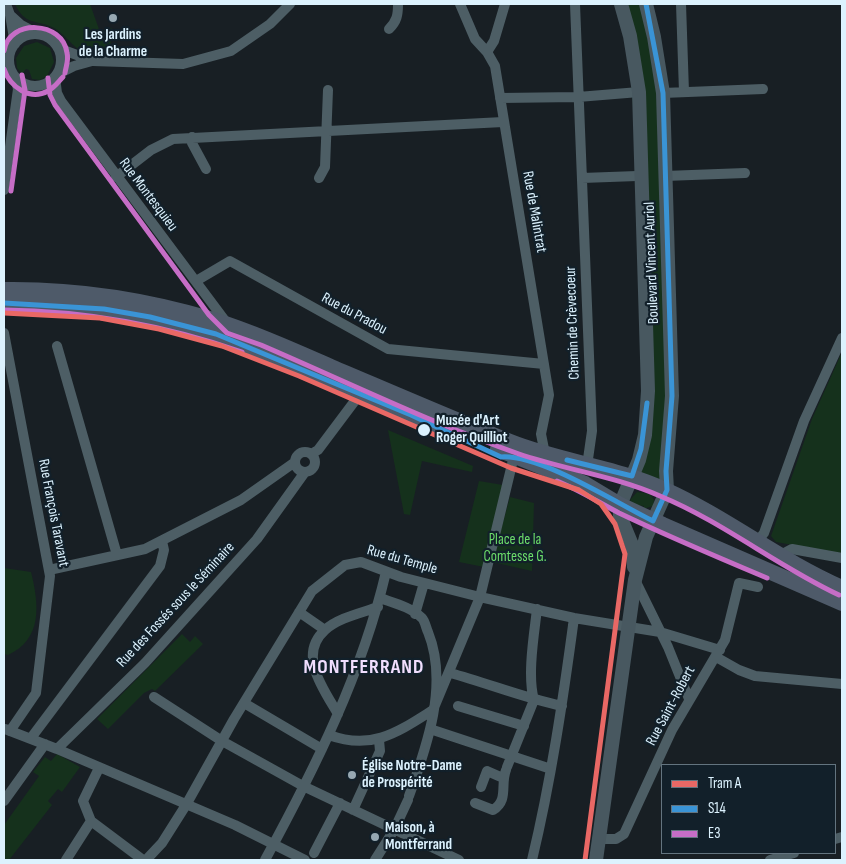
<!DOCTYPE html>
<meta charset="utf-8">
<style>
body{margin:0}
#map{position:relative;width:846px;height:864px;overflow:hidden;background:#181f24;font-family:"Sofia Sans Condensed",sans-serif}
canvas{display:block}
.frame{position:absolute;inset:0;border:5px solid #dcf2fe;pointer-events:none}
.legend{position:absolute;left:661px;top:764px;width:175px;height:90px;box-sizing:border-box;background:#12202a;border:1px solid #63747f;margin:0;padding:6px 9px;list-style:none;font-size:15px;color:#dcf2fe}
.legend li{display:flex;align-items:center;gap:10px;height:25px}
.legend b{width:25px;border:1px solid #63747f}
</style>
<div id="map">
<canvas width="846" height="864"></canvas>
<div class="frame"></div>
<ul class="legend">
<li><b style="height:6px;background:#e96865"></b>Tram A</li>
<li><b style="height:6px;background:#3a94d6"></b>S14</li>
<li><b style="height:6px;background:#c66dc6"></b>E3</li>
</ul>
</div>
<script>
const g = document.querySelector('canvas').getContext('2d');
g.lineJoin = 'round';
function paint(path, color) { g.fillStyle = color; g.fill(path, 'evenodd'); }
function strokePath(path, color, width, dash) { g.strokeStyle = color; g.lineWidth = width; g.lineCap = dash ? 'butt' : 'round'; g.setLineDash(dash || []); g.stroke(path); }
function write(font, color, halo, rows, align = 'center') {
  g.font = font + ' "Sofia Sans Condensed",sans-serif'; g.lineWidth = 4.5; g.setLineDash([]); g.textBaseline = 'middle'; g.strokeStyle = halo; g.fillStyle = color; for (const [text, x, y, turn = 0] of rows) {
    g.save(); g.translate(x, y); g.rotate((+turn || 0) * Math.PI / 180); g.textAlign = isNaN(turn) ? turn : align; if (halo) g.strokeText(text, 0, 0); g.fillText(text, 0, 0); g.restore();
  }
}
paint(new Path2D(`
 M15 4H90L100 32 112 28 110 49H78C70 43 63 33 54 28 36 19 25 26 15 4Z
 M626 4H641L656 78 667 353 662 480 638 474 653 406Z
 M37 42 50 48 54 62 47 76 40 80 32 79 29 70 26 69 22 74 17 68 16 58 24 46Z
 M842 352V554L776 542 771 536 812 419Z
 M388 430 473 466 472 472 422 461 410 515 404 514Z
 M479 481 503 485 484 567 459 562Z
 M637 492 650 494 654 500 653 506 643 509 644 506 634 505 630 500Z
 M510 497 534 503 532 571 492 562Z
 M4 568 31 572C39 604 43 639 8 655L4 654Z
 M182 634 190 642 195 636 203 644 155 691 152 689 144 693 108 729 97 719Z
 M57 754 80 767 62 792 58 789 48 801 52 805 9 860H4V825L39 776 33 772 45 757 51 761Z`), '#15311c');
strokePath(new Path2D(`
 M6 4 10 15 15 44
 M460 4 475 39 487 52 495 66 549 395 541 434 545 454
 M575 4 592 431 587 466
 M681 4 684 92
 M10 15 21 25 38 34
 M389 29C397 21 398 15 398 4
 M9 60a26 26 0 1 1 52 0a26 26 0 1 1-52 0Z
 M58 48 93 61 183 64 231 51 270 24 290 4
 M487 52 494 41 505 4
 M56 75 74 66 92 61
 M55 77 57 93 61 101 226 322
 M663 93 763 89
 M500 98 578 97 639 92
 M192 137V143L206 169
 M665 176 745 173
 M116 177 151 150 173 139 503 122
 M319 178 325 167 328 90
 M582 178 637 176
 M4 190 18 89 15 77
 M196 281 230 261 388 349 544 364
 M4 333 50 576 36 693 10 731
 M57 346 117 555
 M295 462a10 10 0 1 1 20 0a10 10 0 1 1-20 0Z
 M311 454 318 450 360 394
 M757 542 764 533 804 421 842 338
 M779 556 792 549 842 558
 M49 570 145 549 241 500 295 462
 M635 580 668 647 689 699
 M380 598C394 603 411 607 422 618 425 621 426 628 428 632 449 684 427 746 409 796
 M299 612 325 630
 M415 614 424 583
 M716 657 739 670 755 676 842 684
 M450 673C487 683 524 698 562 706
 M154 697 222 741 303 786 459 860
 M244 703 322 749
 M458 706 524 726
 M433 710 480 597 514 456
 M338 714C324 690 297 655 325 630 338 618 361 613 378 607
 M5 729 57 749 235 825 305 860
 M430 729 551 769
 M329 735C372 751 398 732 433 710
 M31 738 160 566 164 550 162 541
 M57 749 145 663 257 539 305 472
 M507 767 534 700C527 676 534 635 537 609
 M99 768 83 801 91 821 143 860
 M481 787 487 771 503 778
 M4 801 45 744
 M475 803 493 810C509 800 500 785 506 770
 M353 810 380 751 379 740
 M598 839H616L624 834 672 730 725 640 739 583 758 587
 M835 839 842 837
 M314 853 340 803
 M66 860 91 821
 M146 860 162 843 186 805 234 719 312 591 345 565 361 562 401 577 480 597 574 618 660 632 720 650
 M265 860C315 768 362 674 386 572
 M375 860 394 830 408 800
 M532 860C551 781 563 700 574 618
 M770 860 794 853`), '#4d5e65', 10);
strokePath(new Path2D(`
 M621 4 630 36 639 92 648 391 645 435 639 460 620 505V516L632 545 634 567
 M596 860 635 580 646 537 667 490 666 471 672 396 663 93 654 37 646 4`), '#485860', 14);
strokePath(new Path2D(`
 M4 290C74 289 146 300 213 320 254 333 292 350 331 367 390 392 450 418 510 442 560 462 615 467 665 490 727 518 780 561 842 588
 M4 303 104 309 150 317 216 334 411 415 459 433
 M498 449 585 484 620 505 663 525 842 603`), '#4e5a69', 16);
strokePath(new Path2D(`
 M4 303 104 309 150 317 216 334 411 415 501 457C540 454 616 503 653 521L667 490 666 471 672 396 663 93 646 4
 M567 460 632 476 641 449 647 403`), '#3a94d6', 5);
strokePath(new Path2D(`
 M4 51C9 18 63 21 67 53 69 60 66 66 65 73
 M4 69C10 87 30 101 48 91 55 87 58 82 63 77
 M48 78 50 95 55 105 209 315 227 333 261 345C347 382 431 423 519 454 566 470 615 476 660 496 723 522 777 566 839 595
 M11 191 25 90 22 75
 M4 310C86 311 164 325 242 352
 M557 481C579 490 598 502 619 513 667 536 717 557 767 578`), '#c66dc6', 5);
strokePath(new Path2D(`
 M4 313 100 318 159 329 222 346 299 376 511 468 579 490 601 504 615 524 625 554 585 860`), '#e96865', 5);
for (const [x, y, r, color] of [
 [113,18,5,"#97a8b2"],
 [424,430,7,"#dcf2fe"],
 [352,775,5,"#97a8b2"],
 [375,837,5,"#97a8b2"]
]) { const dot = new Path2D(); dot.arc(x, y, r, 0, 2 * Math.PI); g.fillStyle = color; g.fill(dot); strokePath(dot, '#12202a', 2); }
write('bold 15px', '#dcf2fe', '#12202a', [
 ["Les Jardins",113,35,"center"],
 ["de la Charme",113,52,"center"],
 ["Église Notre-Dame",362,766],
 ["de Prospérité",362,783],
 ["Maison, à",385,828],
 ["Montferrand",385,845]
], 'left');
write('15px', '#dcf2fe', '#12202a', [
 ["Rue Montesquieu",148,195,53],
 ["Rue de Malintrat",534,212,80],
 ["Boulevard Vincent Auriol",652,263,-92],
 ["Rue du Pradou",354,314,28],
 ["Chemin de Crèvecoeur",573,323,-92],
 ["Rue François Taravant",53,513,79],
 ["Rue du Temple",402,560,16],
 ["Rue des Fossés sous le Séminaire",176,605,-47],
 ["Rue Saint-Robert",671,706,-62]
]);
write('bold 15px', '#dcf2fe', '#12202a', [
 ["Musée d'Art",436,421],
 ["Roger Quilliot",436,438]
], 'left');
write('15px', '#6cdc6a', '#12202a', [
 ["Place de la",515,540],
 ["Comtesse G.",515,557]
]);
g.letterSpacing = '1px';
write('bold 20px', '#f1defe', '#12202a', [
 ["MONTFERRAND",364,668]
]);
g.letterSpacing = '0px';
</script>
